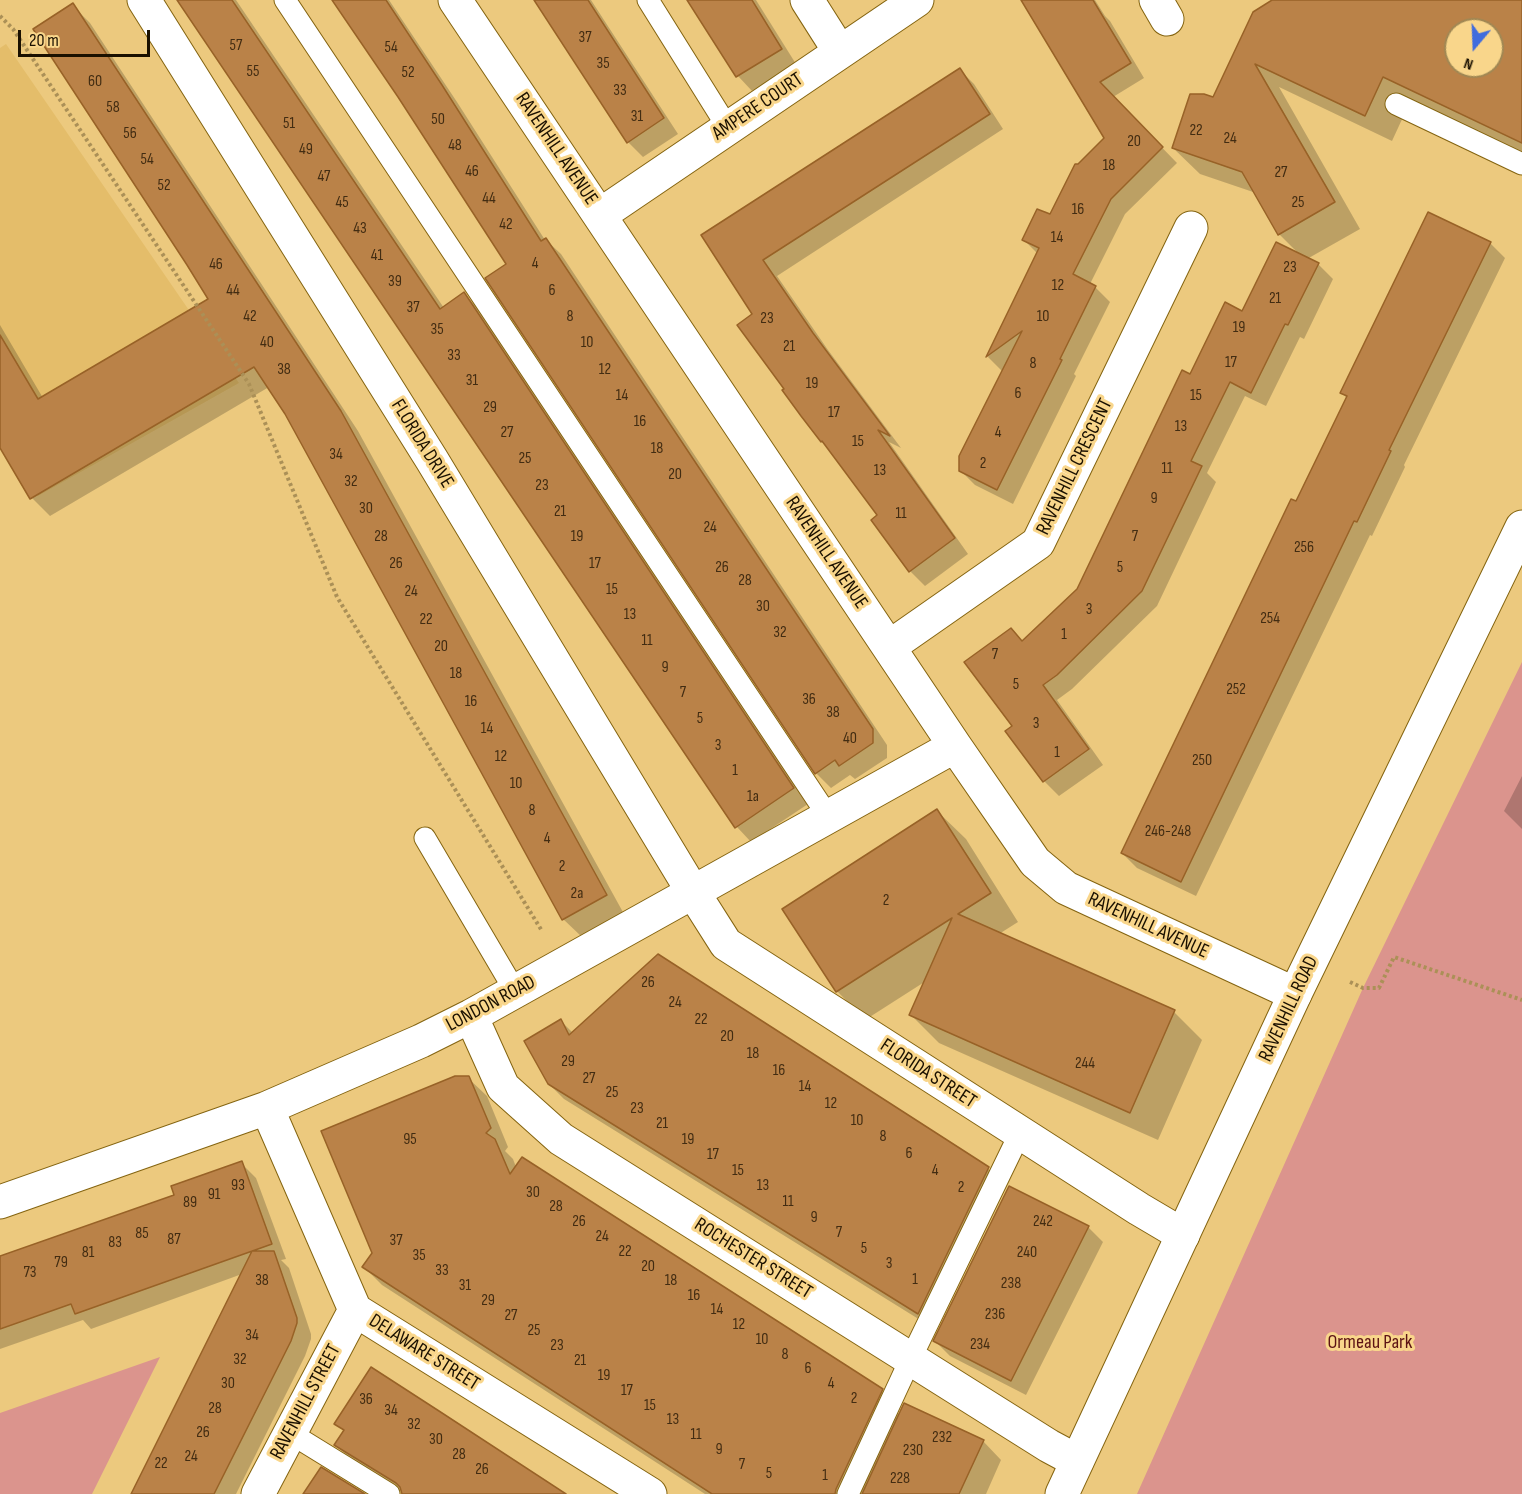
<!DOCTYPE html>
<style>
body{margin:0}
#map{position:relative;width:1522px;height:1494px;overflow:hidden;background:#ecc97e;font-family:"Sofia Sans Condensed",sans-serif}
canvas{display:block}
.north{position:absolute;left:1444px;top:18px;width:60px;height:60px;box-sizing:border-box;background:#f9d68b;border:2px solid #a08753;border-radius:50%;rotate:199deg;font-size:16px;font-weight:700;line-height:24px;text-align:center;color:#1a1000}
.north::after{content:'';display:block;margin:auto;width:21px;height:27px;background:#406cdd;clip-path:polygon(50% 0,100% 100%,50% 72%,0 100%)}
.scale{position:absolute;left:18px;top:30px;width:132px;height:27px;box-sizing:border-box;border:3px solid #1a1000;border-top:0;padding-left:8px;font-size:18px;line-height:21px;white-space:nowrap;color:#1a1000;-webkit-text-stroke:4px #f9d68b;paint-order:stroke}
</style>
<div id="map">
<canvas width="1522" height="1494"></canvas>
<div class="north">N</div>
<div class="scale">20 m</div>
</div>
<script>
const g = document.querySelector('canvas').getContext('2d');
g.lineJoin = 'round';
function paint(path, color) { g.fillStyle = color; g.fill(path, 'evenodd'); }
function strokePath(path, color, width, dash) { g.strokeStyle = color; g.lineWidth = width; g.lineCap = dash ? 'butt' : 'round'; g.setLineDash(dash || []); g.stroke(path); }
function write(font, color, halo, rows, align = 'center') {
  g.font = font + ' "Sofia Sans Condensed",sans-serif'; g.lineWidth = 6; g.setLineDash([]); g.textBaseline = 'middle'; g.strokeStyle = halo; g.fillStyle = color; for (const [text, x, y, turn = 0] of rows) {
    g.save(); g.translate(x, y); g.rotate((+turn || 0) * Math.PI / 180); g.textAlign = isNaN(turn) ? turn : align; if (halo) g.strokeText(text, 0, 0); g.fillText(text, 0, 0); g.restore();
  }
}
paint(new Path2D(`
 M6 44 239 383 38 496 0 424V48Z`), '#e4bd6a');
paint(new Path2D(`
 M1522 662V1494H1137L1363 988Z
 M160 1357 92 1494H0V1413Z`), '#db948d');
paint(new Path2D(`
 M179 0H236L444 308 464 294 479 309 808 804 751 842 737 827Z
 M334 0H389L457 102 545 240H546L561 254 887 745V758L855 779 850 775 831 788 816 773 508 265 399 96Z
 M536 0H591L678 134 643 157 628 142Z
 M690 0H756L796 64 752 91 738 76Z
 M1021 0H1095L1105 16 1110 21 1144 78 1113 97 1177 163 1125 214 1090 284 1095 287 1110 302 1074 374 1076 376 1013 504 975 485 960 470 1003 372 988 357 1038 254 1024 240 1050 216 1106 139Z
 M1275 0H1522V155L1410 102 1392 141 1279 87 1360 229 1307 259 1318 264 1333 279 1304 339 1300 337 1266 406 1245 396 1207 473 1216 482 1157 606 1072 689 1057 700 1103 765 1059 796 1045 782 1007 731 1014 726 1011 630 1023 642 1078 589 1191 376 1243 313 1299 254 1279 234 1256 193 1200 174 1173 148 1214 99ZM1456 30H1492V66H1456Z
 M72 5 90 23 358 431 624 914 582 937 563 919 286 413 269 387 50 516 32 498 0 445V325L43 398 210 300Z
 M960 70 974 84 1003 129 777 276 828 350 901 448 889 442 968 554 925 586 910 571 873 520 879 516 832 451 822 442 784 391 786 389 754 315 703 235Z
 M1490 243 1505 258 1404 465 1405 467 1372 536 1370 535 1196 896 1137 868 1122 853 1347 398 1342 393Z
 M1522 776V829L1504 811Z
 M937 811 966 839 1018 922 999 934 1174 1012 1202 1040 1158 1140 939 1043 911 1015 926 981 865 1020 837 991Z
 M561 1021 573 1033 988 1169 1003 1183 933 1328 564 1099 549 1084Z
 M468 1078 487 1096 508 1147 505 1151 513 1159 516 1167 878 1387 896 1406 894 1409 900 1415 983 1441 1001 1460 986 1494H705L382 1285 364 1267 373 1253Z
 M241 1163 256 1178 286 1259 281 1260 289 1268 311 1334V1339L305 1356 236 1494H132L242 1274 91 1329 83 1320 0 1349V1258L176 1196Z
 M1009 1188 1088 1227 1103 1242 1026 1395 950 1356 935 1341Z
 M336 1424 565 1494H403V1492L351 1460 336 1445 345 1432Z`), '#0003');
const building = new Path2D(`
 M177 0H232L440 309 464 292 794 788 735 828Z
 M332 0H386L442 85 541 241 546 238 873 729V743L839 766 835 760 815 774 485 278 506 264 398 97Z
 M534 0H588L664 118 627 143Z
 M687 0H752L782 49 736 77Z
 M1021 0H1093L1131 63 1100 82 1163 147 1111 199 1073 274 1096 286 1060 359 1062 360 997 490 959 471V456L1022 331 986 357 1039 248 1022 240 1037 209 1050 214 1075 164H1078L1104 138Z
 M1272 0H1522V143L1383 77 1365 116 1255 64 1335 202 1278 235 1242 172 1172 148 1190 94H1204L1213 97 1253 12ZM1456 30H1492V66H1456Z
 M73 3 341 411 607 895 562 920 285 414 254 367 30 499 0 448V335L38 399 208 299 187 265 33 29Z
 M960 68 990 114 763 260 813 333 890 436 878 430 955 538 909 572 871 520 877 515 822 441 821 442 801 416 782 390 784 389 737 325 752 314 701 235Z
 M1428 212 1491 242 1389 450 1391 451 1357 522 1354 521 1181 882 1121 853 1291 499 1296 501 1347 396 1340 393Z
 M1276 242 1319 263 1288 325 1285 324 1251 393 1230 382 1191 461 1202 466 1142 591 1057 675 1043 685 1089 749 1043 782 1005 731 1012 726 964 662 1011 628 1022 641 1077 589 1182 370 1190 374 1225 302 1242 311Z
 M937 809 991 893 958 914 1175 1010 1130 1113 909 1015 952 918 836 992 782 909Z
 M658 954 989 1167 918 1314 548 1084 524 1041 561 1019 569 1035Z
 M455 1076H469L491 1128 486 1133 495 1139 510 1174 522 1157 883 1389 836 1489 835 1494H712L362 1267 372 1253 321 1131Z
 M242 1161 272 1244 75 1314 71 1304 0 1329V1256L174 1195 171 1186Z
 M1009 1186 1089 1226 1011 1381 933 1341Z
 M252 1251H274L297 1318V1323L291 1341 279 1365 214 1494H131Z
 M371 1367 439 1411 566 1494H402L400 1487 396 1483 334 1445 344 1430 334 1424Z
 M904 1403 984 1440 959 1494H862Z
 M321 1467 365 1494H303Z`);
paint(building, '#ba8248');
strokePath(building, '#986227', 1.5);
const lane = new Path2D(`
 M285 0 828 816
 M648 0 728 128
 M1396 104 1522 164
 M425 838 515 991
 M290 1433 389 1494
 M848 1494 911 1358 1020 1133`);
const street = new Path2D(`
 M144 0 432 460 693 892 726 944 1139 1209 1183 1235
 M455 0 955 746 1035 862 1066 888 1295 994
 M807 0 840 52
 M1156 0 1167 19
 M600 215 917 0
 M889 647 1038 543 1191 228
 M471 1016 503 1087 561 1139 1049 1446 1077 1461
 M267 1108 355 1310 650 1494
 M0 1202 267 1108 421 1041 471 1016 955 746
 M258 1494 355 1310`);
const secondary = new Path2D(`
 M1062 1494 1295 994 1522 527`);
strokePath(lane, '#846410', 23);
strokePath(street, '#846410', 35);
strokePath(secondary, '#846410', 35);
strokePath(new Path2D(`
 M0 16 13 29 249 384 337 597 542 931
 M1350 982 1363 988H1379L1394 957 1522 1000`), '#ab9057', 4, [3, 3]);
strokePath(lane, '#fff', 21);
strokePath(street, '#fff', 33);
strokePath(secondary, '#fff', 33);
write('16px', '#422c12', null, [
 ["37",585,38],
 ["57",236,46],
 ["54",391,48],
 ["35",603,64],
 ["55",253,72],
 ["52",408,73],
 ["60",95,82],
 ["33",620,91],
 ["58",113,108],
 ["31",637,117],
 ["50",438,120],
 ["51",289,124],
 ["22",1196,131],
 ["56",130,134],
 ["24",1230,139],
 ["20",1134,142],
 ["48",455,146],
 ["49",306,150],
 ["54",147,160],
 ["18",1109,166],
 ["46",472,172],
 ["27",1281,173],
 ["47",324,177],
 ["52",164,186],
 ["44",489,199],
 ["45",342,203],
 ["25",1298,203],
 ["16",1078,210],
 ["42",506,225],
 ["43",360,229],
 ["14",1057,238],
 ["41",377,256],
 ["4",535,264],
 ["46",216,265],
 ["23",1290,268],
 ["39",395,282],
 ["12",1058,286],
 ["44",233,291],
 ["6",552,291],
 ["21",1275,299],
 ["37",413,308],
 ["42",250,317],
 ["8",570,317],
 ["10",1043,317],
 ["23",767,319],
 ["19",1239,328],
 ["35",437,330],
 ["40",267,343],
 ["10",587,343],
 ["21",789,347],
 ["33",454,356],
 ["17",1231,363],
 ["8",1033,364],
 ["38",284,370],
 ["12",605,370],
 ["31",472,381],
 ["19",812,384],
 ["6",1018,394],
 ["14",622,396],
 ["15",1196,396],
 ["29",490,408],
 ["17",834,413],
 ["16",640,422],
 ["13",1181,427],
 ["27",507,433],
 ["4",998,433],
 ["15",858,442],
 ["18",657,449],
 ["34",336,455],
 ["25",525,459],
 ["2",983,464],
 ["11",1167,469],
 ["13",880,471],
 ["20",675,475],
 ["32",351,482],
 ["23",542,486],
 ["9",1154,499],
 ["30",366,509],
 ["21",560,512],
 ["11",901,514],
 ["24",710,528],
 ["28",381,537],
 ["19",577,537],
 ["7",1135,537],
 ["256",1304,548],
 ["26",396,564],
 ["17",595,564],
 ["26",722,568],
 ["5",1120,568],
 ["28",745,581],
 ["15",612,590],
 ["24",411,592],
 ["30",763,607],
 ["3",1089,610],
 ["13",630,615],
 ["254",1270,619],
 ["22",426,620],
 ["32",780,633],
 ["1",1064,635],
 ["11",647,641],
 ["20",441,647],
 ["7",995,655],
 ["9",665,668],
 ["18",456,674],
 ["5",1016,685],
 ["252",1236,690],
 ["7",683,693],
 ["36",809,700],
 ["16",471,702],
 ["38",833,713],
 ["5",700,719],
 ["3",1036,724],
 ["14",487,729],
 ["40",850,739],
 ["3",718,746],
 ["1",1057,753],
 ["12",501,757],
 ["250",1202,761],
 ["1",735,771],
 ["10",516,784],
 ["1a",753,797],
 ["8",532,811],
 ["246-248",1168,832],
 ["4",547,839],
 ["2",562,867],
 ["2a",577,894],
 ["2",886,901],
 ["26",648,983],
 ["24",675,1003],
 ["22",701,1020],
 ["20",727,1037],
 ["18",753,1054],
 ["29",568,1062],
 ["244",1085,1064],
 ["16",779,1071],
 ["27",589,1079],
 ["14",805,1087],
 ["25",612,1093],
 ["12",831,1104],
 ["23",637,1109],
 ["10",857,1121],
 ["21",662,1124],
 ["8",883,1137],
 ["95",410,1140],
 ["19",688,1140],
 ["6",909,1154],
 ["17",713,1155],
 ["15",738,1171],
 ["4",935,1171],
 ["93",238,1186],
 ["13",763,1186],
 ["2",961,1188],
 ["30",533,1193],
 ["91",214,1195],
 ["11",788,1202],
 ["89",190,1203],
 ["28",556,1207],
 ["9",814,1218],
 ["26",579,1222],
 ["242",1043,1222],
 ["7",839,1233],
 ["85",142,1234],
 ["24",602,1237],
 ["87",174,1240],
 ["37",396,1241],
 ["83",115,1243],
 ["5",864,1249],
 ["22",625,1252],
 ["81",88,1253],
 ["240",1027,1253],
 ["35",419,1256],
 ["79",61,1263],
 ["3",889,1264],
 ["20",648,1267],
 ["33",442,1271],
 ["73",30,1273],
 ["1",915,1280],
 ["38",262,1281],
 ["18",671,1281],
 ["238",1011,1284],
 ["31",465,1286],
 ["16",694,1296],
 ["29",488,1301],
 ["14",717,1310],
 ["236",995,1315],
 ["27",511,1316],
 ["12",739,1325],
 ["25",534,1331],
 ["34",252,1336],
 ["10",762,1340],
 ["234",980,1345],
 ["23",557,1346],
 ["8",785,1355],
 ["32",240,1360],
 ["21",580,1361],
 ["6",808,1369],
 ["19",604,1376],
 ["30",228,1384],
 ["4",831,1384],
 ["17",627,1391],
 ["2",854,1399],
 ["36",366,1400],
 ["15",650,1406],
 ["28",215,1409],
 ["34",391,1411],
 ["13",673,1420],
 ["32",414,1425],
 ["26",203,1433],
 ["11",696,1435],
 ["232",942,1438],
 ["30",436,1440],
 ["9",719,1450],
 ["230",913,1451],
 ["28",459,1455],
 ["24",191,1457],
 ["22",161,1464],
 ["7",742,1465],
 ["26",482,1470],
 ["5",769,1474],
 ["1",825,1476],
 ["228",900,1479]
]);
write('20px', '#1a1000', '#f9d68b', [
 ["AMPERE COURT",758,107,-34],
 ["RAVENHILL AVENUE",556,149,56],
 ["FLORIDA DRIVE",422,444,58],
 ["RAVENHILL CRESCENT",1075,467,-64],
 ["RAVENHILL AVENUE",826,553,56],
 ["RAVENHILL AVENUE",1148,926,25],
 ["LONDON ROAD",491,1004,-28],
 ["RAVENHILL ROAD",1289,1009,-65],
 ["FLORIDA STREET",928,1074,33],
 ["ROCHESTER STREET",753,1259,32],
 ["DELAWARE STREET",424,1353,32],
 ["RAVENHILL STREET",306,1402,-62]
]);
write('20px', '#5c1314', '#f9d68b', [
 ["Ormeau Park",1370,1343]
]);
</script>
